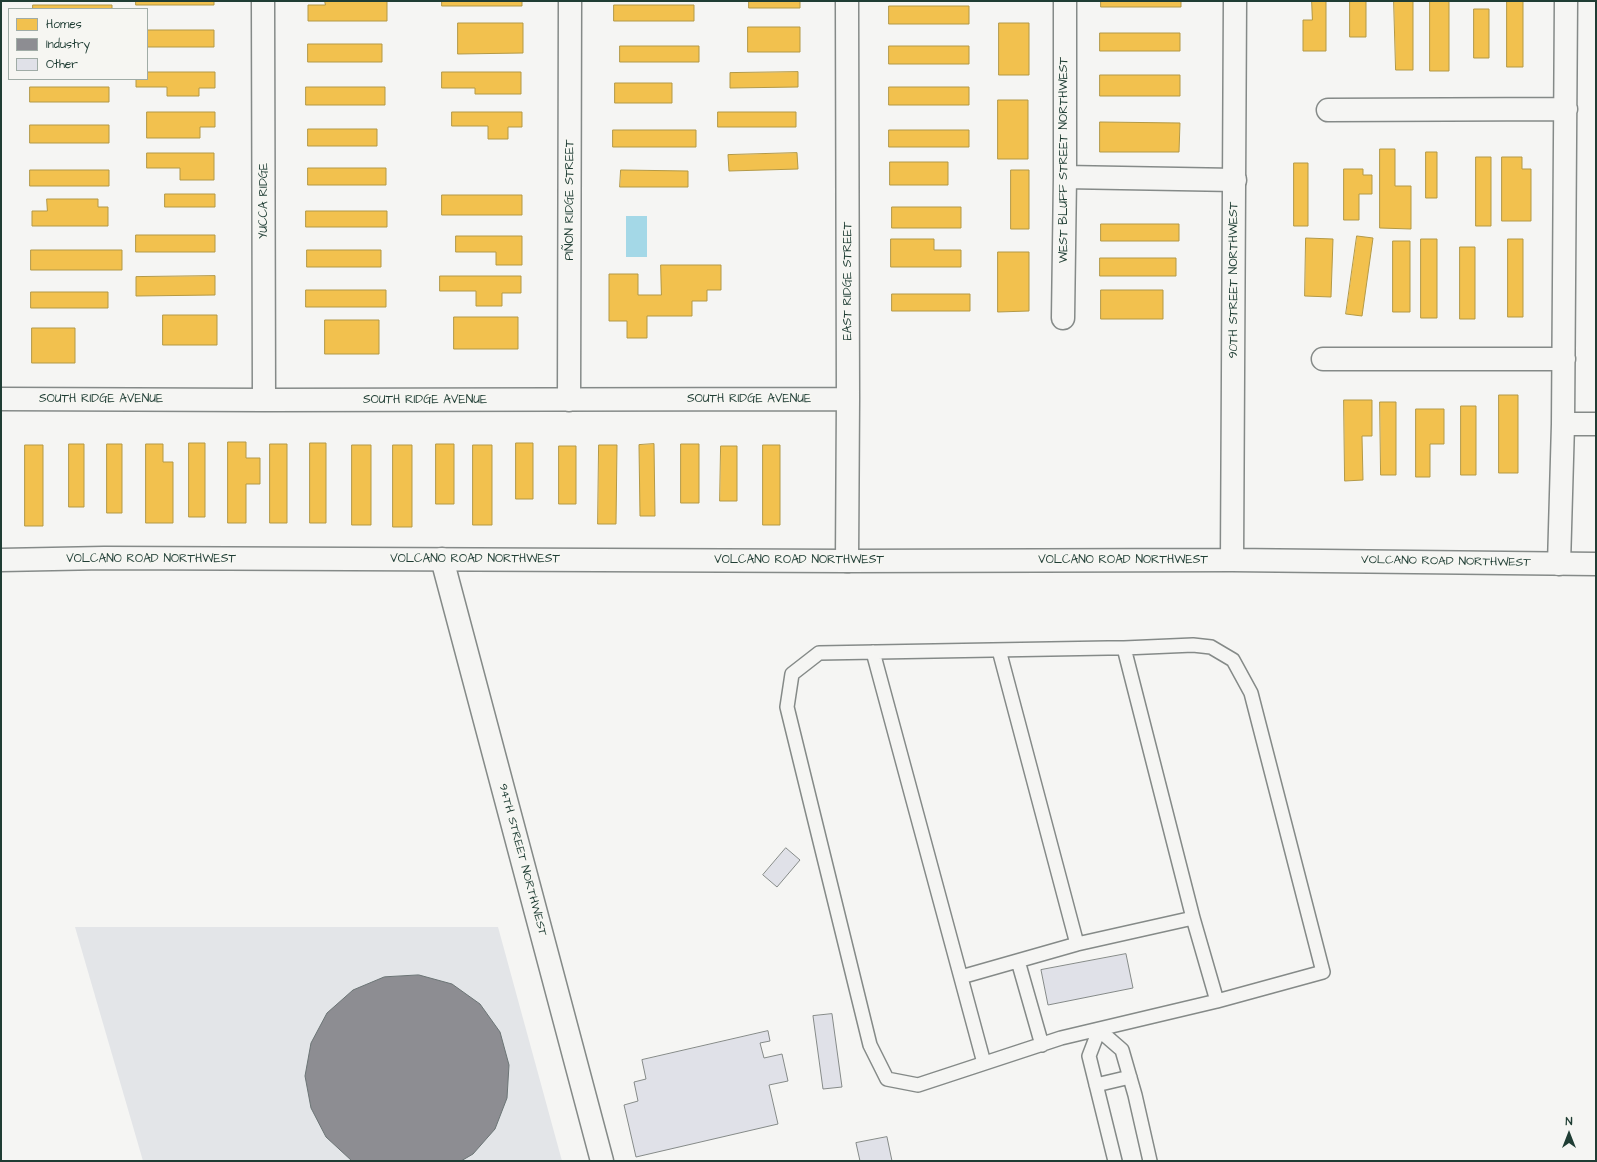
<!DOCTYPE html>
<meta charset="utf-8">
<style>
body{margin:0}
#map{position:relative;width:1597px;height:1162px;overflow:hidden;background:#f5f5f3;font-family:"Architects Daughter",sans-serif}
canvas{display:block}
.frame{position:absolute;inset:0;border:2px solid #1f3d34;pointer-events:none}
.legend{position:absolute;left:8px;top:8px;width:140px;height:72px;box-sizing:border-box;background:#f6f6f2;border:1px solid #a0aca6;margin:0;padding:5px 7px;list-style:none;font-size:12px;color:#1f3d34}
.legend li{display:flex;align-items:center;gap:8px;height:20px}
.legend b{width:20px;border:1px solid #a0aca6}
.north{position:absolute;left:1549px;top:1114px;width:40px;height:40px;-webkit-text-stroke:3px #f6f6f2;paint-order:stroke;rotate:0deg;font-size:11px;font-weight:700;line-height:16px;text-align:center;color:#1f3d34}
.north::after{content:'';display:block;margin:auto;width:14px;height:18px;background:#1f3d34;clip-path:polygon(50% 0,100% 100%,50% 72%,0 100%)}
</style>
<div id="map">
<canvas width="1597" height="1162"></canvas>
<div class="frame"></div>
<ul class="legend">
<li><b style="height:11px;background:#f2c14e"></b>Homes</li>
<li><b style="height:11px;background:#8d8d92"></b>Industry</li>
<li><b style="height:11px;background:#e0e1e8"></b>Other</li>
</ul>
<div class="north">N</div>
</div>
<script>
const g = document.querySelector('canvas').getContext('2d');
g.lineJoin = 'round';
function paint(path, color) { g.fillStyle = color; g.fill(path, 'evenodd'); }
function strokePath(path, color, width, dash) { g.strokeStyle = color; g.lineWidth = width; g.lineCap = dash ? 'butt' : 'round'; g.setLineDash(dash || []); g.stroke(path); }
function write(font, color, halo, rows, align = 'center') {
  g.font = font + ' "Architects Daughter",sans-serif'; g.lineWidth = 4; g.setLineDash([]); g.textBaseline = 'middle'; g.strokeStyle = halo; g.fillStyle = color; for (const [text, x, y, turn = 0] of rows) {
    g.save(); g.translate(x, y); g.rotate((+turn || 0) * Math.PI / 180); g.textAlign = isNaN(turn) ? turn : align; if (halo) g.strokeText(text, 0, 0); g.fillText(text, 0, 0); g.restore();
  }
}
paint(new Path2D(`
 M75 927H498L562 1161H143Z`), '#e3e5e8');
paint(new Path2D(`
 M626 216H647V257H626Z`), '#a4d8e7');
const homes = new Path2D(`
 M136 1H214V5H136Z
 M325 1H387V21H308V5H325Z
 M442 1H522V6H442Z
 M749 1H800V8H749Z
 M1101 1H1181V7H1101Z
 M1312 1H1326V51H1303V20H1312Z
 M1350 1H1366V37H1350Z
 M1394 1H1413V70H1396Z
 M1430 1H1449V71H1430Z
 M1507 1H1523V67H1507Z
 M33 5H112V9H33Z
 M614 5H694V21H614Z
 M889 6H969V24H889Z
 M1474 9H1489V58H1474Z
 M458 23H523V53L458 54Z
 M999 23H1029V75H999Z
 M748 27H800V52H748Z
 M147 30H214V47H147Z
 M1100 33H1180V51H1100Z
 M308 44H382V62H308Z
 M620 46H699V62H620Z
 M889 46H969V64H889Z
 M147 72H215V88H199V96H167V87H136V79H147Z
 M442 72H521V94H475V88H442Z
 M798 72V87L730 88V73Z
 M1100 75H1180V96H1100Z
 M615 83H672V103H615Z
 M30 87H109V102H30Z
 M306 87H385V105H306Z
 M889 87H969V105H889Z
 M998 100H1028V159H998Z
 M147 112H215V127H200V138H147Z
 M452 112H522V127H508V139H488V126H452Z
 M718 112H796V127H718Z
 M1100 122 1180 123 1179 152H1100Z
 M30 125H109V143H30Z
 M308 129H377V146H308Z
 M613 130H696V147H613Z
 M889 130H969V147H889Z
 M1380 149H1395V186H1411V229L1380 228Z
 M1426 152H1437V198H1426Z
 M147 153H214V180H180V168H147Z
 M797 153 798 169 729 171 728 155Z
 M1476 157H1491V226H1476Z
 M1502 157H1522V169H1531V221H1502Z
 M890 162H948V185H890Z
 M1294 163H1308V226H1294Z
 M308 168H386V185H308Z
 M1344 169H1363V175H1372V194H1359V220H1344Z
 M30 170H109V186H30Z
 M621 170 688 171V187H620Z
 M1011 170H1029V229H1011Z
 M165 194H215V207H165Z
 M442 195H522V215H442Z
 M47 199H98V207H108V226H32V211H47Z
 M892 207H961V228H892Z
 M306 211H387V227H306Z
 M1101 224H1179V241H1101Z
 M136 235H215V252H136Z
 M456 236H522V265H496V252H456Z
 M1357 236 1373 238 1362 316 1346 314Z
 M1306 238 1333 239 1331 297 1305 296Z
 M891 239H934V250H961V267H891Z
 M1421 239H1437V318H1421Z
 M1508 239H1523V317H1508Z
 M1393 241H1410V312H1393Z
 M1460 247H1475V319H1460Z
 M31 250H122V270H31Z
 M307 250H381V267H307Z
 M998 252H1029V311L998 312Z
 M1100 258H1176V276H1100Z
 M661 265H721V290H707V301H692V316H647V338H627V321H609V274H638V295H661Z
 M215 276V295L136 296V277Z
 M440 276H521V293H502V306H476V291H440Z
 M306 290H386V307H306Z
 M1101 290H1163V319H1101Z
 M31 292H108V308H31Z
 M892 294H970V311H892Z
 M163 315H217V345H163Z
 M454 317H518V349H454Z
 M325 320H379V354H325Z
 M32 328H75V363H32Z
 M1499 395H1518V473H1499Z
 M1344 400H1372V436H1362L1363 480 1345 481Z
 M1380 402H1396V475H1381Z
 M1461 406H1476V475H1461Z
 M1416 409H1444V444H1430V477H1416Z
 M228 442H246V458H260V484H246V523H228Z
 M189 443H205V517H189Z
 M310 443H326V523H310Z
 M516 443H533V499H516Z
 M69 444H84V507H69Z
 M107 444H122V513H107Z
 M146 444H163V462H173V523H146Z
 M270 444H287V523H270Z
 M436 444H454V504H436Z
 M654 444 655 516H640L639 445Z
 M681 444H699V503H681Z
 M25 445H43V526H25Z
 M352 445H371V525H352Z
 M393 445H412V527H393Z
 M473 445H492V525H473Z
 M599 445H617L616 524H598Z
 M763 445H780V525H763Z
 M559 446H576V504H559Z
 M721 446H737V501H720Z`);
paint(homes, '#f2c14e');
strokePath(homes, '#b39946', 1);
const industry = new Path2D(`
 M419 975 452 984 480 1004 500 1032 509 1065 507 1098 495 1129 473 1154 461 1161H352L326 1137 311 1108 305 1076 311 1043 327 1013 353 990 384 977Z`);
paint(industry, '#8d8d92');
strokePath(industry, '#6c7576', 1);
const building = new Path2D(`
 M786 848 800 860 777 887 763 875Z
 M1126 954 1133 988 1048 1005 1041 970Z
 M832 1014 842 1087 823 1089 813 1016Z
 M768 1031 770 1041 760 1043 764 1058 782 1054 788 1081 769 1085 778 1124 636 1157 624 1105 638 1101 634 1082 646 1079 642 1060Z
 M887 1137 892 1161H860L856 1143Z`);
paint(building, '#e0e1e8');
strokePath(building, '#858a88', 1);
const service = new Path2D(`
 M1108 648H1124L1193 918 1217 1001 1061 1038 918 1085 887 1079 870 1045 787 707 792 674 819 653Z
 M1124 648 1193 645 1211 647 1233 660 1251 693 1323 972 1217 1001
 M873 652 984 1063
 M1077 944 1193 918
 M1018 961 1042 1045
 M961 977 1077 944 999 650
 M1096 1085 1130 1077
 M1115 1161 1089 1056 1099 1030 1122 1050 1135 1095 1150 1161`);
const minor = new Path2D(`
 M263 1 264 400
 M1328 110 1566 109
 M1065 177 1235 180
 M1063 318 1065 177V1
 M1323 359H1564
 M1 399 264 400 848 399
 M569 400 570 1
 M1563 424H1596
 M442 559 602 1161
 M847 561 848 399 847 1
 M1559 564 1563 424 1566 1`);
const tertiary = new Path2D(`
 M1 560 104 558 847 561 1232 560 1596 564
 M1232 560 1235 1`);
strokePath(service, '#858a88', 16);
strokePath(minor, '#858a88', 25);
strokePath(tertiary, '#858a88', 25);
strokePath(service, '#f5f5f3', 13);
strokePath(minor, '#f5f5f3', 22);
strokePath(tertiary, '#f5f5f3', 22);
write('12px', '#1f3d34', '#f6f6f2', [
 ["WEST BLUFF STREET NORTHWEST",1064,160,-90],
 ["PIÑON RIDGE STREET",570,200,-90],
 ["YUCCA RIDGE",264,201,-90],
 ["90TH STREET NORTHWEST",1234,280,-90],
 ["EAST RIDGE STREET",848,281,-90],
 ["SOUTH RIDGE AVENUE",101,399],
 ["SOUTH RIDGE AVENUE",749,399],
 ["SOUTH RIDGE AVENUE",425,400],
 ["VOLCANO ROAD NORTHWEST",151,559],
 ["VOLCANO ROAD NORTHWEST",475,559],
 ["VOLCANO ROAD NORTHWEST",799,560],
 ["VOLCANO ROAD NORTHWEST",1123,560],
 ["VOLCANO ROAD NORTHWEST",1446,562,1],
 ["94TH STREET NORTHWEST",522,860,75]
]);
</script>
